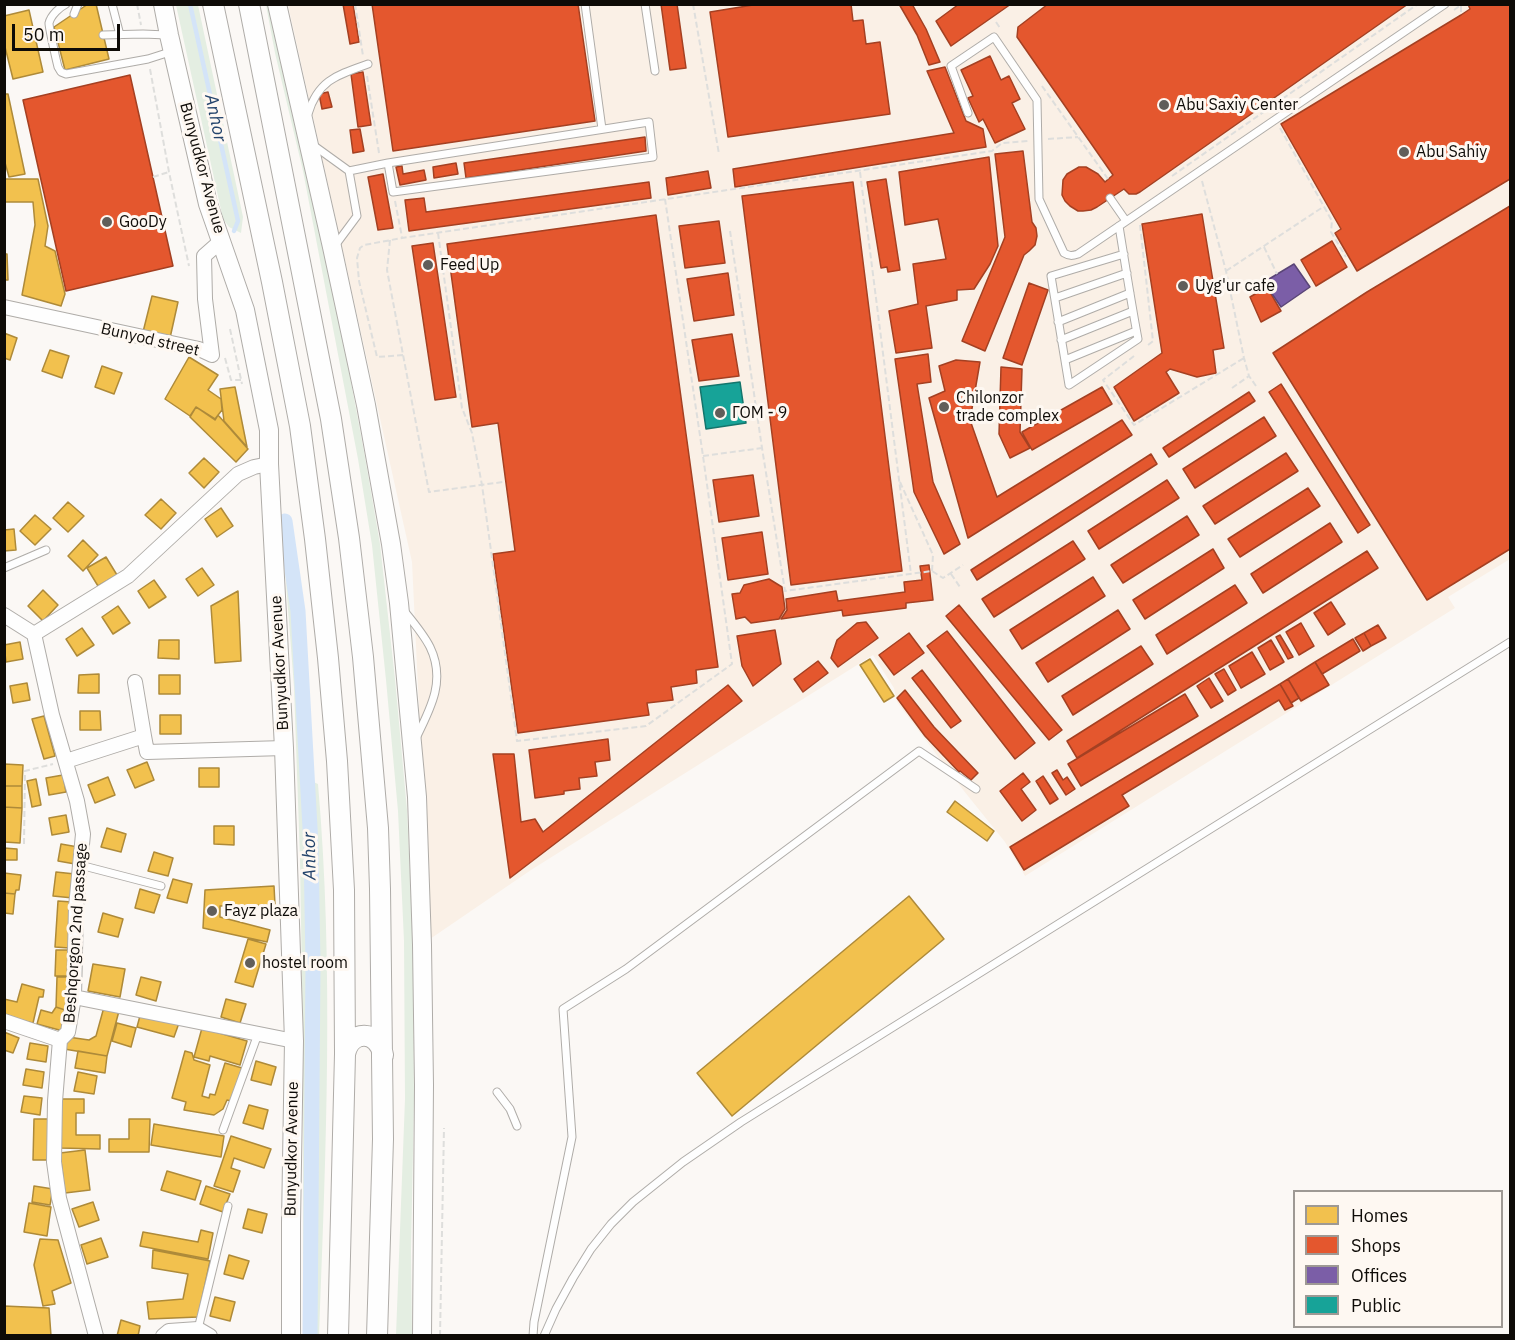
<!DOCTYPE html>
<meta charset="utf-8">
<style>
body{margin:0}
#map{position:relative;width:1515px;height:1340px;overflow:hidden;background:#fbf8f5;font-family:"IBM Plex Sans",sans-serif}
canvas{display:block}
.frame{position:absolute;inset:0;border:6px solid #0e0b07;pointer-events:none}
.legend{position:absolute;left:1293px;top:1190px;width:210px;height:138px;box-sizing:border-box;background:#fef8f2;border:2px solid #9e9994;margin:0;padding:8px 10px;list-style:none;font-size:18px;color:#0e0b07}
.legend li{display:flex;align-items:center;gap:12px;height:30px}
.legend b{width:30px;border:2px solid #9e9994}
.scale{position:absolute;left:12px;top:24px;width:108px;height:27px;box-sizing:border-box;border:3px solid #0e0b07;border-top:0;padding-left:8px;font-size:18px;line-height:21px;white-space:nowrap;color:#0e0b07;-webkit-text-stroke:4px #fef8f2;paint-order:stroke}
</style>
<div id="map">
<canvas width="1515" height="1340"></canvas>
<div class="frame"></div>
<ul class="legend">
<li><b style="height:16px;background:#f2c14e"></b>Homes</li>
<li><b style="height:16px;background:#e4572e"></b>Shops</li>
<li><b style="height:16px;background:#7b5ea7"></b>Offices</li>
<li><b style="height:16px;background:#17a398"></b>Public</li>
</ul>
<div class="scale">50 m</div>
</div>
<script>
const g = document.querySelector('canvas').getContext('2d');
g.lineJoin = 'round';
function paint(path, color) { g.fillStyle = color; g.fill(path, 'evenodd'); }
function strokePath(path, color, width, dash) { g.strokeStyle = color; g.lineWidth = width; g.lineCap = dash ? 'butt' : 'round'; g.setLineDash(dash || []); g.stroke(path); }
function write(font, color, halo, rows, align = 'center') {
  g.font = font + ' "IBM Plex Sans",sans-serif'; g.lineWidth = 6; g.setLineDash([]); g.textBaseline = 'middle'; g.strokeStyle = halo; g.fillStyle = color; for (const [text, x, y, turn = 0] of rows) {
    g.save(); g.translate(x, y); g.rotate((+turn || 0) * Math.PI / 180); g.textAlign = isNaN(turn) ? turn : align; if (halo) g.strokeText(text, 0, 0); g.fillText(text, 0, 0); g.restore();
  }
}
paint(new Path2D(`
 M288 5H1510V559L1448 597 1455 608 1025 876 1005 842 964 791 897 702 894 688 873 655 531 870 430 939 412 562Z`), '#faf0e6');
paint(new Path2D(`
 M176 5H198L243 217 241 233 229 227 223 219Z
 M266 5H271L349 371 365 457 380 544 395 679 407 810 413 941 414 1098 411 1250 412 1335H396L405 1099 404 941 398 811 386 680 372 545 358 459 303 171 275 53Z
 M285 540 295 606 306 779 318 784C334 967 326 1152 319 1336L303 1335V1044L300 859 294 687 283 544Z`), '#e4eee2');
const homes = new Path2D(`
 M88 4H96L109 59 65 70 54 27Z
 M29 10 43 72 13 79 4 43V16Z
 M4 94H8L25 174 9 177 4 159Z
 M4 179H38L48 226 45 246 55 251 65 294 61 306 22 295 35 225 33 202H4Z
 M4 254H7L8 280H4Z
 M152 296 178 302 170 338 143 332Z
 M4 333 17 338 10 360 4 358Z
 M50 350 69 356 62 378 42 371Z
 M189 357 218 375 208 390 221 399 222 410 215 419 196 407 190 416 165 399Z
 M102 366 122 373 114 394 95 387Z
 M235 387 247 447 224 421 220 389Z
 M196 407 215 420 218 415 248 449 236 462 190 417Z
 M204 458 219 472 204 488 189 473Z
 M161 499 176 513 161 529 145 515Z
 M68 502 84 516 68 532 53 518Z
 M221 508 233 526 217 537 205 519Z
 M35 515 51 529 35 545 20 531Z
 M14 529 16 550 4 551V530Z
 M83 540 98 555 83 571 68 556Z
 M106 557 117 575 98 586 87 568Z
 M202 568 214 585 198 596 186 579Z
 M154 580 166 597 149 608 138 591Z
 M43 590 58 605 43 621 28 606Z
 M238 591 241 661 215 663 211 606Z
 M118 606 130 623 113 634 102 617Z
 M82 628 94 645 77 656 66 639Z
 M159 640H179V659L158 658Z
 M20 642 23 659 6 662 4 645Z
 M870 659 894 696 884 702 860 665Z
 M99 674V693H78L79 675Z
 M159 675H180V694H159Z
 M27 683 30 700 13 703 10 686Z
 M80 711H100L101 730H80Z
 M160 715H181V734H160Z
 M44 716 55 756 44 759 32 719Z
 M147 762 154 780 135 788 127 770Z
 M4 764 23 765 22 786H4Z
 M199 768H219V787H199Z
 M63 775 66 792 49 795 46 778Z
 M108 777 115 795 95 803 88 785Z
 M36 779 41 805 32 807 27 781Z
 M4 786H22V808L4 807Z
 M955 801 994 831 987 841 947 812Z
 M4 807 22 808 20 843 4 842Z
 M66 815 69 832 52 835 49 818Z
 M214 826H234V845L214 844Z
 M107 828 126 834 121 852 101 847Z
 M61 844 78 847 75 864 58 861Z
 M4 848 17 849V860H4Z
 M154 852 173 858 168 876 148 871Z
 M56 872 75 874 73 898 53 896Z
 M4 873 21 875 19 890H16L15 894 4 893Z
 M173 879 192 884 187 903 167 898Z
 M274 886 275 905 220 906V917L270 930 267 942 203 928 205 890Z
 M140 889 160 895 154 913 135 908Z
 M4 893 15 894 13 914 4 913Z
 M909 896 944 939 732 1116 697 1073Z
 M58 901 72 902 69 948 55 947Z
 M103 913 123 919 118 937 98 932Z
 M248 939 266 944 253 987 235 982Z
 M56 950H71L70 976H55Z
 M93 964 125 969 120 997 88 991Z
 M57 977H70L68 1011 56 1007Z
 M141 977 161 982 156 1001 136 995Z
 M22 984 44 990 43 997H39L33 1023 4 1017V999L17 1002Z
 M226 999 246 1004 240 1023 221 1017Z
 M56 1007 68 1011 63 1031 37 1024 41 1010 52 1013Z
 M104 1007 119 1011 107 1056 64 1049 68 1037 89 1040 96 1036Z
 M141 1012 179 1023 174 1037 137 1027Z
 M117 1023 136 1028 131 1047 112 1041Z
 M202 1028 247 1041 240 1065 210 1056 209 1061 194 1057Z
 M4 1032 19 1038 13 1053 4 1050Z
 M30 1043 48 1046 46 1062 27 1059Z
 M78 1051 107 1056 105 1073 75 1068Z
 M185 1051 192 1053 194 1060 210 1065 202 1096 209 1098 210 1094 215 1095 225 1063 242 1068 231 1101 227 1100 223 1109 214 1115 184 1110 186 1102 172 1098Z
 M256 1061 276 1067 271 1085 251 1080Z
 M26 1069 44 1072 42 1088 23 1085Z
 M78 1072 97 1076 94 1094 74 1091Z
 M24 1096 42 1098 40 1115 21 1112Z
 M61 1099H84V1113H76V1135H100V1149L60 1148Z
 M249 1105 268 1110 263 1129 243 1123Z
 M34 1119H50L48 1160H33Z
 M129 1119H150L149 1152H109V1139H129Z
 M154 1124 224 1136 221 1157 151 1145Z
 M231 1136 271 1149 264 1168 234 1158 231 1168 240 1171 233 1192 214 1186Z
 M85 1150 90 1190 65 1193 60 1153Z
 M167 1171 201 1181 195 1200 161 1190Z
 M34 1186 53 1189 50 1205 32 1202Z
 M206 1186 230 1194 223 1212 200 1204Z
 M93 1202 99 1220 79 1227 72 1209Z
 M29 1203 51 1207 47 1236 24 1232Z
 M248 1209 267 1214 262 1233 243 1228Z
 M201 1230 213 1233 208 1259 140 1246 143 1232 198 1242Z
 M101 1238 108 1257 87 1264 81 1245Z
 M40 1239 58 1240 71 1283 52 1291 55 1304 43 1306 34 1265Z
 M153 1250 210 1261 198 1317 149 1319 147 1302 183 1299 188 1274 152 1268Z
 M229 1255 249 1261 243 1279 224 1274Z
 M215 1297 235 1302 230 1321 210 1316Z
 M4 1306 49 1308 51 1336H4Z
 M121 1320 140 1326 138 1336H117Z`);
paint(homes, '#f2c14e');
strokePath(homes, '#ae8a39', 1.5);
const shops = new Path2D(`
 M343 4H353L359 42 350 44Z
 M372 4H578L595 121 393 151Z
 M661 4H677L686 68 670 70Z
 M759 4H851L853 21 863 20 866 44 880 42 890 114 728 137 710 12Z
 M899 4H912L926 29 940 62 929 65 917 35Z
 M959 4H1011L951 46 936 21Z
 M1048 4H1408L1140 192 1136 194H1129L1124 189 1097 207 1091 210 1083 211H1078L1070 206 1065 201 1062 195 1063 180 1067 174 1079 167H1086L1098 174 1105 182 1113 175 1017 37 1018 27Z
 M1468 4H1510V179L1357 271 1335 233 1341 229 1281 124 1461 15 1470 9Z
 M990 56 1001 80 1009 76 1020 99 1012 103 1025 129 995 143 983 119 979 122 968 98 973 96 961 70Z
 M945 67 966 121 983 129 986 147 735 187 733 169 954 133 927 71Z
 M363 72 371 125 358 127 351 74Z
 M130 75 173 266 66 291 23 100Z
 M328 92 332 107 322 109 319 94Z
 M360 129 364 151 353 153 350 130Z
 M645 137 646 151 466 178 464 163Z
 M1023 151 1032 222 1036 228 1037 236 1035 245 1029 251 1024 255 985 351 962 341 1005 237 995 154Z
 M989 157 998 246 990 264 974 289 957 290V300L926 306 932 348 896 353 889 311 918 304 913 264 946 259 938 219 905 225 899 172Z
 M456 163 458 174 434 178 433 167Z
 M402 166 403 174 424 170 426 180 400 185 396 167Z
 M708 171 711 188 668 195 666 178Z
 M383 174 393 228 378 230 368 177Z
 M886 179 900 270 888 272 887 267 881 268 867 182Z
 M649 182 651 198 409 231 405 200 424 198 426 212Z
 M853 182 902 571 791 585 742 196Z
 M1510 206V549L1427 600 1273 353 1367 292Z
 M1202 214 1224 348 1213 350 1216 373 1197 377 1170 369 1166 372 1179 393 1134 421 1114 387 1162 353 1142 224Z
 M656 215 718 667 696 670 697 683 671 687 673 700 647 703 649 715 518 733 493 554 515 551 498 423 472 427 447 244Z
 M719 221 725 263 685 268 679 226Z
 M1332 241 1347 267 1316 286 1301 260Z
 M433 243 456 397 435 400 412 246Z
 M728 273 734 315 694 321 687 279Z
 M1029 283 1048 290 1022 365 1003 358Z
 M1267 287 1281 311 1261 322 1250 297Z
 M732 334 739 376 699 381 692 340Z
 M928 354 931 382 917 384 933 482 960 544 944 554 914 492 895 359Z
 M956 360 980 362 970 420 997 497 1122 420 1132 435 968 538 929 398 945 391 939 366Z
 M1001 367 1022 369 1020 432 1030 448 1010 458 999 434Z
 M1281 384 1370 525 1358 533 1269 392Z
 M1102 387 1112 404 1032 450 1022 432Z
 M1249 392 1255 401 1169 457 1163 448Z
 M1264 417 1276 436 1195 488 1183 469Z
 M1286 453 1298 471 1215 524 1203 506Z
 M1151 454 1157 464 977 580 971 570Z
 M753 475 759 516 719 522 713 480Z
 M1167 480 1179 498 1099 549 1088 531Z
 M1308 488 1320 506 1240 557 1228 539Z
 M1187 516 1199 535 1123 583 1111 565Z
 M1330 523 1342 542 1263 593 1251 574Z
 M762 532 768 574 728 580 722 538Z
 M1073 541 1085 559 994 617 982 599Z
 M1213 549 1224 568 1145 619 1133 600Z
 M1367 551 1378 568 1077 758 1067 741Z
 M929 565 933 600 906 603V608L843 616 842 610 781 619 787 610 786 599 836 591 838 601 905 592 904 582 922 580 920 566Z
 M1093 577 1105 596 1022 649 1010 630Z
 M769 579 782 587 785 609 779 619 751 623 745 617 736 619 732 594 740 593 744 585Z
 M1235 585 1247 603 1167 654 1156 635Z
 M1331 602 1345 624 1328 635 1314 613Z
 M959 605 1062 730 1049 740 946 616Z
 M1118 610 1130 629 1048 682 1036 663Z
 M866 622 878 638 838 667 831 658 837 640 857 623Z
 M1301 623 1314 646 1299 655 1286 632Z
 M1378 625 1386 638 1371 646 1364 633Z
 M775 630 781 664 753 686 742 666 737 636Z
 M947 631 1035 743 1015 759 927 646Z
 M909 633 924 653 894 675 879 655Z
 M1364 633 1371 646 1363 651 1355 638Z
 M1280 635 1293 657 1288 659 1276 637Z
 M1353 639 1360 651 1322 674 1315 662Z
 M1271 640 1284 662 1270 670 1258 648Z
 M1141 646 1153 664 1073 715 1062 696Z
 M1252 652 1265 674 1241 688 1229 666Z
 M818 661 828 673 803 692 794 679Z
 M1315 662 1329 685 1301 701 1288 679Z
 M1224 669 1236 690 1228 695 1215 674Z
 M922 670 961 721 951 728 912 678Z
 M1209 678 1223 701 1211 708 1197 686Z
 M1288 679 1299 698 1291 703 1280 684Z
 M1280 684 1293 706 1285 710 1279 700 1122 795 1129 806 1024 870 1010 847Z
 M728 685 742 701 510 878 493 754H514L521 822 535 819 543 832Z
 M905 690 934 727 978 773 971 780 960 771 959 772 925 736 897 698Z
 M1185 694 1198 716 1081 786 1068 764Z
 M608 739 610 760 595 762 597 776 579 778 580 789 564 791V794L535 798 529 750Z
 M1057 770 1063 780 1067 777 1075 789 1066 795 1052 773Z
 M1023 773 1030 782 1021 789 1036 810 1022 821 1000 791Z
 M1043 776 1058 799 1050 804 1036 781Z`);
paint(shops, '#e4572e');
strokePath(shops, '#a44022', 1.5);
const offices = new Path2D(`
 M1294 264 1310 287 1281 307 1264 282Z`);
paint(offices, '#7b5ea7');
strokePath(offices, '#5a4577', 1.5);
const public = new Path2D(`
 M740 382 746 423 706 429 700 387Z`);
paint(public, '#17a398');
strokePath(public, '#14756c', 1.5);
strokePath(new Path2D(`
 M190 4 238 221 234 231`), '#d4e4f8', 4.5);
strokePath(new Path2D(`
 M285 521 298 611 311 846 313 965 310 1336`), '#d4e4f8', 15);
const lane = new Path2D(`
 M66 4C60 7 51 15 49 23 49 28 56 59 58 67L61 72 66 74 148 59 173 51
 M112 4 120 35
 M585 4 602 129
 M645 4 655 71
 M74 14 78 4
 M103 35 143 34 167 35
 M968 113 951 66 994 37 1037 100 1039 199 1064 253C1069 256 1072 256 1078 254L1445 4
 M308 114C318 80 337 75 368 64
 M313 145 349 171 388 163 649 122 653 157 393 192 388 163
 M1110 198 1126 221
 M1119 226C1125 263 1131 302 1138 339L1069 385 1051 276 1124 254
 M334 247 357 216 349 171
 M1055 298 1127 273
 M1058 322 1130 293
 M1061 340 1133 311
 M1065 360 1136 331
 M4 568 46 550
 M405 612C414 623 424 635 430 647 446 680 431 708 416 738
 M80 865 161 886
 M497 1092 510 1109 517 1126
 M223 1130 258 1034
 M198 1329 228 1206
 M533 1336 534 1322 572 1137 563 1009 626 969 919 751 976 789
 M544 1336 556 1309 573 1278 591 1249 611 1224 633 1202 683 1162 741 1122 1510 642`);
const street = new Path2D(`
 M4 307 199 349 212 355 205 299 204 256 221 241
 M4 615 34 634 52 715 77 801 83 834 76 907 74 997 68 1032 60 1040 55 1101 54 1162 59 1198 96 1336
 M34 634 128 576 238 474 254 467 269 464
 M135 682 144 736
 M66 761 144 736 147 752 284 748
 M74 997 294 1041
 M4 1021 60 1040
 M163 1336 169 1331 198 1329 210 1336`);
const secondary = new Path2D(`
 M163 4 169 35 208 204 245 310 269 430V464L284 748 294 1041 291 1223V1336
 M277 4 332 247 366 405 391 544 399 603 417 797 422 945 424 1085 422 1336`);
const primary = new Path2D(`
 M213 4 272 282 300 426 315 539 328 658 337 761 344 890 345 1054 338 1336
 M249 4 331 419 349 538 363 657 378 828 380 889 383 1139 377 1336
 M345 1054C350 1029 379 1030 383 1055`);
strokePath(lane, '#afaca8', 9);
strokePath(street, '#afaca8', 16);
strokePath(secondary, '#afaca8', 20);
strokePath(primary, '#afaca8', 22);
strokePath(new Path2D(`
 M137 4 141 25
 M355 4 363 56
 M693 4 719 154
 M1461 6V15
 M1454 10 1461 5
 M996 22 1000 28
 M150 69 169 172 189 266
 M367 76 379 153
 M1042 86 1108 179
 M1280 128 1332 221 1331 232 1346 257
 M1048 139 1078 137
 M860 172 911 574
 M1172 176 1418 4
 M153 177 169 172
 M1202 181 1226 271 1244 358 1249 376 1256 386
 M395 201 402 237
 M1140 225 1153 341 1148 345
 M730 231 762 448 785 591 932 571 943 578 963 565
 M438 233 462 408 472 433 482 485 517 741 646 726 732 664 703 456 665 199
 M390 240 387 270 429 492 503 482
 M1264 247 1277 274
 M1226 271 1323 207
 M230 329 242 384
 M403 355 377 357 359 281 357 258 360 248 364 245 402 238 992 151 1002 143 1028 141
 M1134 356 1103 380 1134 425 1244 358
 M225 358 231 380H241
 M1232 388 1249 376
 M703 456 762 448
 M900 482 933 555 932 571
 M951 574 960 587
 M24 844 25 771 53 764
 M440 1336 444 1128`), '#dededc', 2, [6, 3]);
strokePath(lane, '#fefefe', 7);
strokePath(street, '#fefefe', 14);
strokePath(secondary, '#fefefe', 18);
strokePath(primary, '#fefefe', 20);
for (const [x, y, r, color] of [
 [1164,105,6,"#615e5a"],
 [1404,152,6,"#615e5a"],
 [107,222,6,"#615e5a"],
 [428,265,6,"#615e5a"],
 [1183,286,6,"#615e5a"],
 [944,407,6,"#615e5a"],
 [720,413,6,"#615e5a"],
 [212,911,6,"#615e5a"],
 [250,963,6,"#615e5a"]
]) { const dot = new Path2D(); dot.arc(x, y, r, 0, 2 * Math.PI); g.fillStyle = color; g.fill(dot); strokePath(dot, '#fef8f2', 2); }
write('16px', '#0e0b07', '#fef8f2', [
 ["Abu Saxiy Center",1176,105],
 ["Abu Sahiy",1416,152],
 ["GooDy",119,222],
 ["Feed Up",440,265],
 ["Uyg'ur cafe",1195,286],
 ["Chilonzor",956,398],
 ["trade complex",956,416],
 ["ГОМ - 9",732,413],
 ["Fayz plaza",224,911],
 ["hostel room",262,963]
], 'left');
write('16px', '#0e0b07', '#fef8f2', [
 ["Bunyudkor Avenue",202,168,75],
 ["Bunyod street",150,340,13],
 ["Bunyudkor Avenue",280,663,-93],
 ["Beshqorgon 2nd passage",76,933,-86],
 ["Bunyudkor Avenue",292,1149,-89]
]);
write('italic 18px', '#24446c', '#fef8f2', [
 ["Anhor",215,118,78],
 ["Anhor",310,856,-91]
]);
</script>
